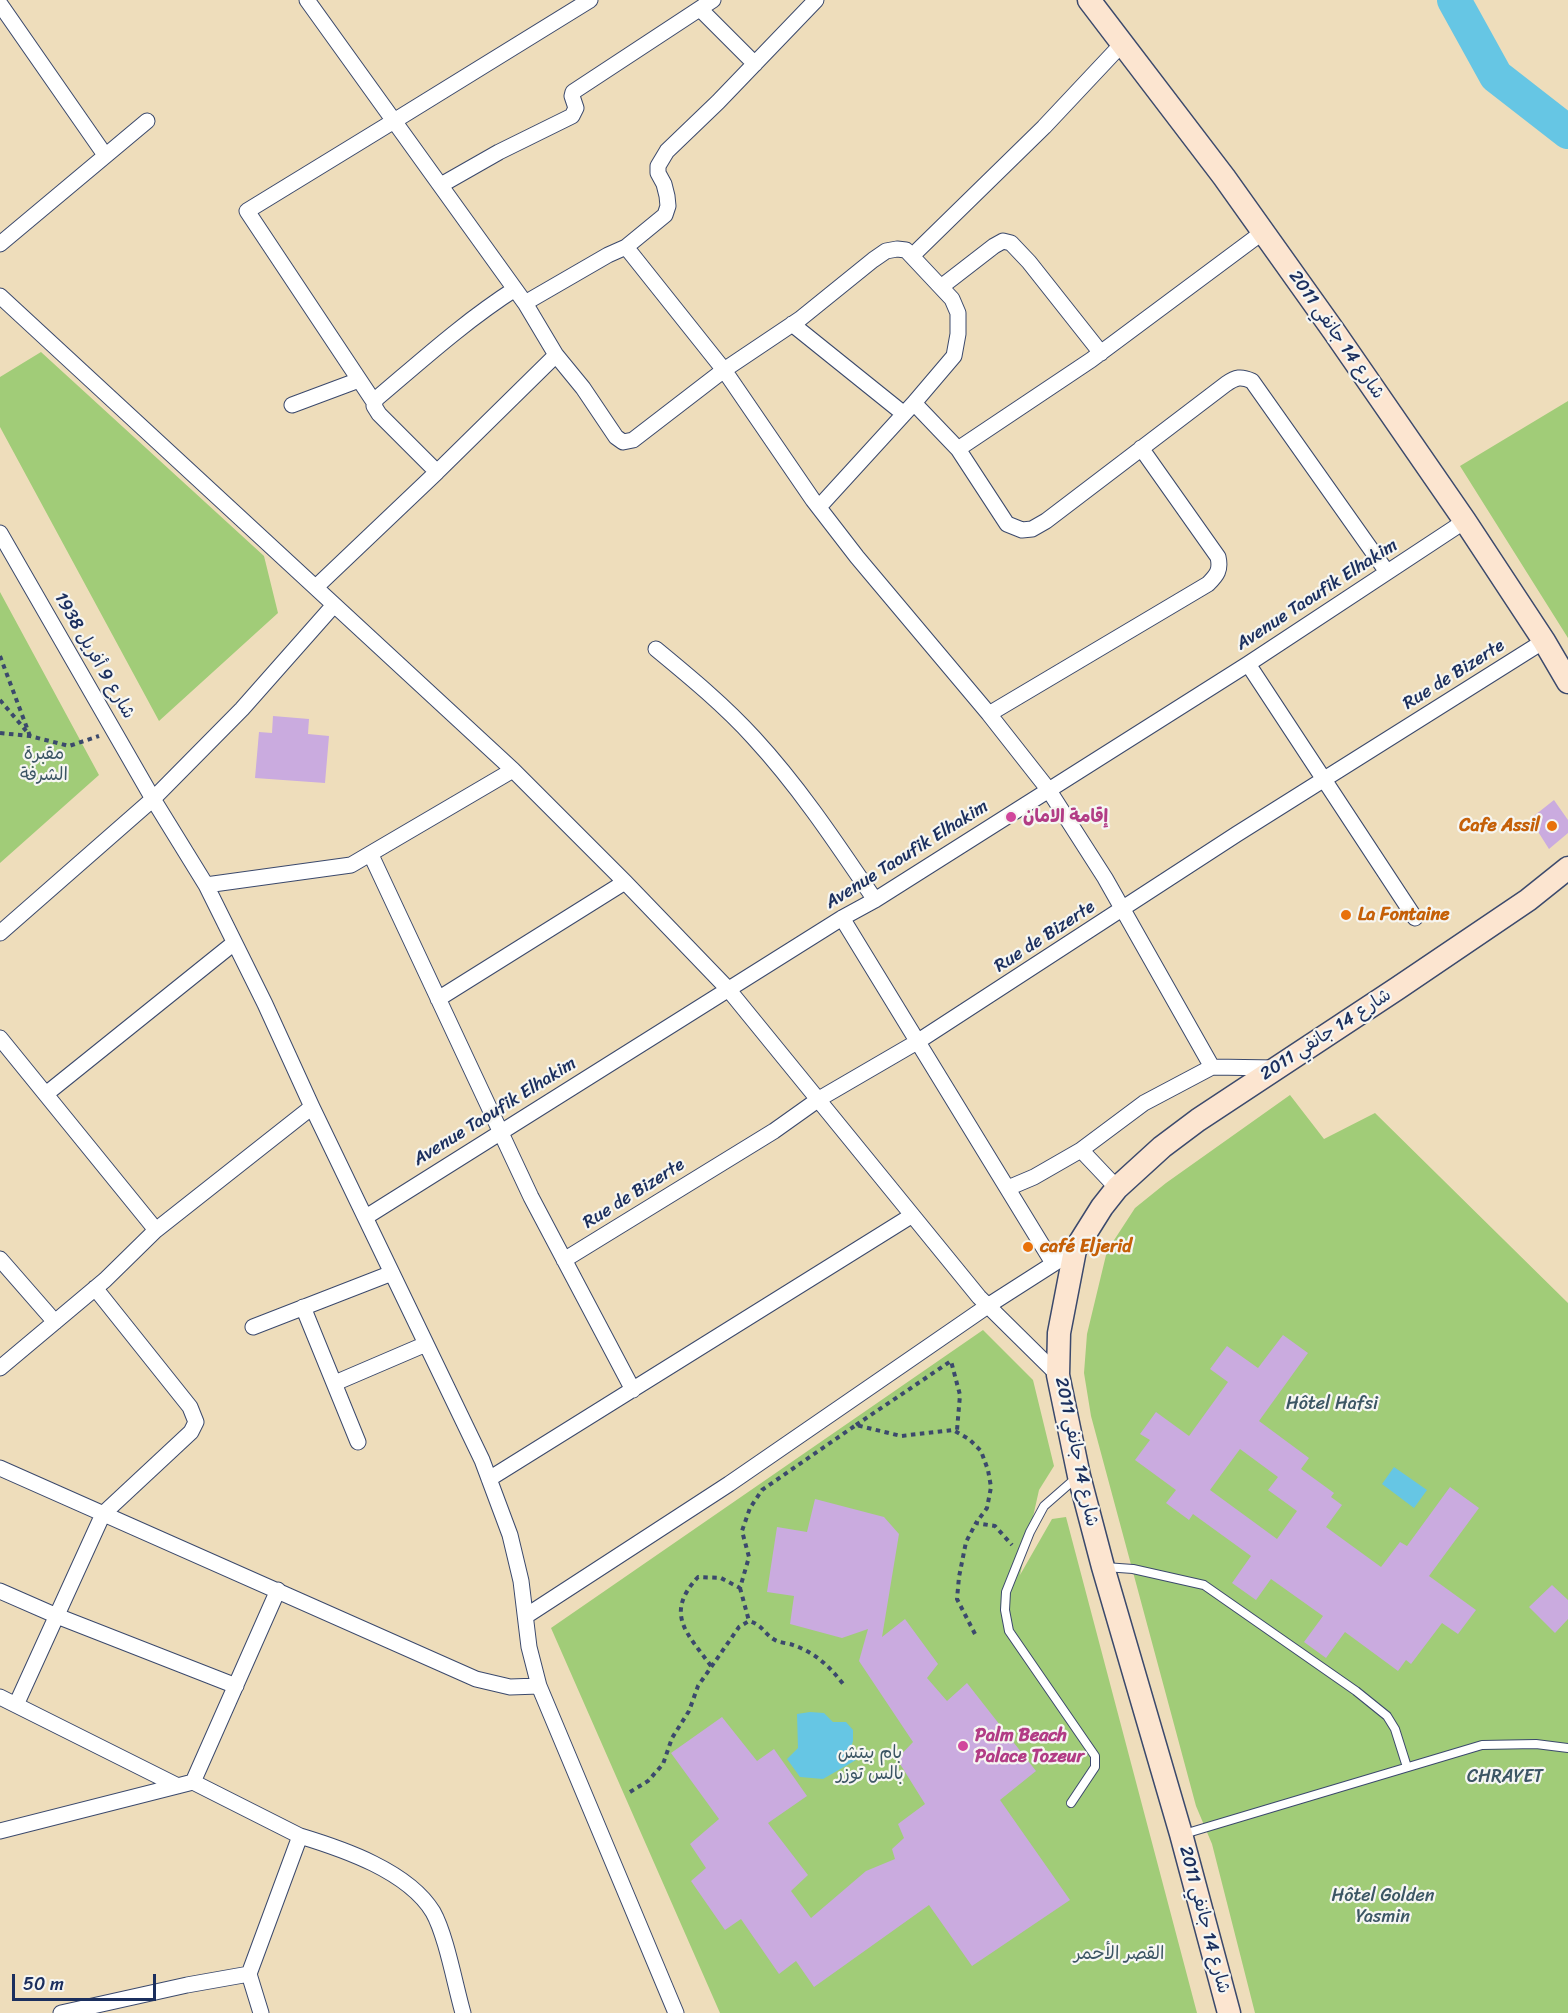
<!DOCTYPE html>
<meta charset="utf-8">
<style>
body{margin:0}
#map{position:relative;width:1568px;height:2013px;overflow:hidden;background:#edb;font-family:Sriracha,sans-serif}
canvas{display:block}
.scale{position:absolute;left:12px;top:1974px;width:144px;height:27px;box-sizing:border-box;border:3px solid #1b2f5e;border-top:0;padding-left:8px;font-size:18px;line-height:21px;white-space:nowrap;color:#1b2f5e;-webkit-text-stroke:4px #f6f6f2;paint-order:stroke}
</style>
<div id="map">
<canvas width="1568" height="2013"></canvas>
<div class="scale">50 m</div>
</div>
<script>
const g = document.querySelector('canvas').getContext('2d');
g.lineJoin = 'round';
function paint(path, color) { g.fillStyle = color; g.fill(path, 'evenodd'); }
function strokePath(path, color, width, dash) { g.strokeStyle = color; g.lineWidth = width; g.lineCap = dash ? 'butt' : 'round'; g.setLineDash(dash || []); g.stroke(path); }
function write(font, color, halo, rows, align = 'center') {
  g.font = font + ' Sriracha,"Playpen Sans Arabic",sans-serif'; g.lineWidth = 4.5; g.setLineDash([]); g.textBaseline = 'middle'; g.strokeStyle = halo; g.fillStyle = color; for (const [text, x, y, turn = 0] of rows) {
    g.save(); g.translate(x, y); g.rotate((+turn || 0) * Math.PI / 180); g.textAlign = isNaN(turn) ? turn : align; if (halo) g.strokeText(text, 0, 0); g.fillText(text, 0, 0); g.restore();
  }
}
paint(new Path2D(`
 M41 352 264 556 278 613 159 721 0 427V377Z
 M1568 401V638L1460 466Z
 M0 592 99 775 0 863Z
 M1290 1095 1324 1139 1375 1113 1568 1303V2013H1255L1212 1844 1196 1806 1091 1416 1084 1373 1087 1334 1107 1251 1135 1208 1166 1183Z
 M983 1330 1033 1380 1054 1466 1039 1490 1020 1575 1052 1519 1066 1517 1197 2013H720L551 1628Z`), '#a1cc78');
paint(new Path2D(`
 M1394 1467 1427 1490 1414 1508 1382 1484Z
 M810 1712 824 1713 833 1722H846L853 1730V1741L850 1751 856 1760 823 1779 800 1777 787 1759 798 1748 797 1714Z`), '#66c6e4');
strokePath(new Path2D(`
 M1454 0 1496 76 1568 132`), '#66c6e4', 34);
paint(new Path2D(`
 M273 716 309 719 308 734 329 736 325 783 255 778 259 732 272 733Z
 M1554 800 1568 820V833L1549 849 1530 819Z
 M1283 1335 1308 1353 1259 1421 1309 1458 1301 1469 1334 1493 1331 1497 1342 1505 1326 1527 1381 1567 1400 1542 1407 1546 1450 1487 1479 1508 1429 1576 1476 1610 1458 1634 1442 1623 1411 1664 1406 1660 1398 1671 1345 1632 1326 1658 1304 1642 1323 1616 1271 1579 1256 1600 1232 1583 1251 1556 1193 1514 1189 1520 1166 1503 1176 1490 1135 1460 1150 1440 1140 1434 1156 1412 1189 1436 1228 1382 1210 1369 1227 1346 1258 1368ZM1240 1449 1278 1477 1268 1490 1297 1511 1277 1539 1210 1490Z
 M815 1499 884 1517 899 1534 882 1637 905 1619 938 1664 927 1678 947 1701 967 1683 1036 1771 1000 1800 1070 1900 972 1966 929 1905 814 1987 796 1961 779 1974 741 1919 725 1930 691 1881 706 1868 690 1844 719 1819 671 1753 722 1717 757 1761 774 1749 807 1796 768 1823 808 1875 791 1891 811 1918 866 1871 895 1859 892 1849 904 1838 898 1824 925 1804 897 1759 913 1742 859 1661 868 1629 842 1638 790 1624 794 1596 767 1592 777 1527 807 1532Z
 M1552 1585 1568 1600V1619L1555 1633 1529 1607Z`), '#caabdf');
const service = new Path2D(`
 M1105 1567 1133 1569 1204 1585 1356 1691 1387 1716 1395 1729 1407 1767
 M1071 1803 1095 1767V1756L1009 1631 1005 1610 1006 1592 1030 1532 1044 1506 1076 1478
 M1184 1834 1482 1745 1536 1744 1568 1748`);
const minor = new Path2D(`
 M307 0 394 121 590 0
 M0 4 105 155
 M700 9 755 64
 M441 185 499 152 572 116 576 108 572 96 573 92 713 0
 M1263 232 1091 360 958 449 1007 524 1022 530 1032 529 1046 521 1226 384C1236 377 1241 376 1252 381L1387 572
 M0 244 147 121
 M626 247 665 215 668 206 667 196 664 184 658 173V166L667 151 718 102 816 0
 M912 256 1044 127 1122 44
 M941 287 994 246 1003 241 1011 243 1029 262 1101 353
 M0 296 513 770 625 882 728 989 979 1297 1058 1375
 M525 303 608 255 626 247 724 370 813 500 857 557 989 714 1048 789 1105 878 1212 1067
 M792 324 904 414
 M556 355 583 388 616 437 623 442 633 440 724 370 800 319 873 260 886 251 897 249 906 250 952 299 958 313V334L954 356 914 403
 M374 402 247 211 394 121 525 303 556 355 437 472
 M292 405 359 380
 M819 507 914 403 958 449
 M0 533 153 799 206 885 265 1004 312 1107 482 1460 510 1535 521 1581 529 1647 539 1686 676 2013
 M316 587 437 472 379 414 374 406 376 399C421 361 465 321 515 289
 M656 649C690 677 725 706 754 738 800 788 837 844 875 900
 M1248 664 1415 918
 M989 714 1208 584C1217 575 1221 570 1218 557L1141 448
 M371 855 531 1197 633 1390
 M206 885 351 865 513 770
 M842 918 1053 1263
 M0 933 153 799 242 709 334 605
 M438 999 625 882
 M0 1038 156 1230
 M46 1094 234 943
 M1081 1150 1144 1103 1212 1067 1276 1068
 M1008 1188 1034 1177 1081 1150 1117 1188
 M366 1217 842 918 875 900 1248 664 1465 521
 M0 1259 55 1322
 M564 1260 774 1131 819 1099 917 1042 1237 834 1544 641
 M303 1307 358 1442
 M253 1327 392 1273
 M0 1368 105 1280 156 1230 312 1107
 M335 1383 426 1344
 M0 1468 476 1679 510 1687 539 1686
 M489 1479 911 1216
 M278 1590 193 1782 300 1836
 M0 1591 57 1616 236 1686
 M526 1616 729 1484 989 1305 1075 1250
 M0 1697 178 1786
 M16 1705 103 1514 191 1432 196 1422 190 1407 95 1288
 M0 1831 193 1782
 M249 1974 300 1836C343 1849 408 1871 433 1912 446 1935 455 1985 463 2013
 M61 2013 187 1985 249 1974 261 2013`);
const secondary = new Path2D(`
 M1089 0 1224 177 1333 330 1465 521 1544 641 1568 682
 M1229 2013 1181 1834 1103 1567 1079 1476 1058 1375 1059 1333 1075 1250 1102 1207 1117 1188 1162 1147 1198 1120 1398 988 1528 900 1568 868`);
strokePath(service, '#3b496c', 10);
strokePath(minor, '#3b496c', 17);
strokePath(secondary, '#3b496c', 25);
strokePath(new Path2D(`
 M0 656 30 736
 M0 700 28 733
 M0 733 30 736 69 746 99 736
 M856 1425 951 1361 960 1395 957 1430
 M740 1588 749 1621
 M975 1634 957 1599 959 1577 966 1542 976 1523 995 1526 1012 1545
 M711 1666C687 1633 664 1614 698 1577L721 1578 740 1588 749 1557 742 1531 750 1508 762 1490 856 1425 901 1436 953 1430 969 1439 981 1451 988 1470 991 1487 987 1508 976 1523
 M630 1792 648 1781 663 1764 672 1738 689 1711 698 1686 739 1627 749 1621C763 1625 764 1634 775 1640 780 1643 788 1643 793 1645 816 1653 830 1667 844 1685`), '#3b496c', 4, [4.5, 4.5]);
strokePath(service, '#fff', 8);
strokePath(minor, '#fff', 15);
strokePath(secondary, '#fce5d0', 22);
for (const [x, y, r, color] of [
 [1011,817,6,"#d1479c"],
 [1552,826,6,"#e8710a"],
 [1346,915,6,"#e8710a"],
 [1028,1247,6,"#e8710a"],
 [963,1746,6,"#d1479c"]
]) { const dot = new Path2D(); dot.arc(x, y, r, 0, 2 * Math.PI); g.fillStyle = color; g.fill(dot); strokePath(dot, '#f6f6f2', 2); }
write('18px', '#1b2f5e', '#f6f6f2', [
 ["شارع 14 جانفي 2011",1336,335,55],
 ["Avenue Taoufik Elhakim",1317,595,-33],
 ["شارع 9 أفريل 1938",94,656,60],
 ["Rue de Bizerte",1454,675,-32],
 ["Avenue Taoufik Elhakim",907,855,-32],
 ["Rue de Bizerte",1045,937,-33],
 ["شارع 14 جانفي 2011",1326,1035,-33],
 ["Avenue Taoufik Elhakim",495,1112,-32],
 ["Rue de Bizerte",634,1194,-32],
 ["شارع 14 جانفي 2011",1076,1452,78],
 ["شارع 14 جانفي 2011",1204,1920,75]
]);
write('18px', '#3c5664', '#f6f6f2', [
 ["مقبرة",44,754],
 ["الشرفة",44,775],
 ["Hôtel Hafsi",1332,1404],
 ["بام بيتش",870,1753],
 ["بالس توزر",870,1774],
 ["CHRAYET",1505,1777],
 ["Hôtel Golden",1383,1896],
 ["Yasmin",1383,1917],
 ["القصر الأحمر",1119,1954]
]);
write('bold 18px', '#b23c85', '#f6f6f2', [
 ["إقامة الامان",1023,817],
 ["Palm Beach",975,1736],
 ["Palace Tozeur",975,1757]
], 'left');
write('bold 18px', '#c56008', '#f6f6f2', [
 ["Cafe Assil",1540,826,"right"],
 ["La Fontaine",1358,915],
 ["café Eljerid",1040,1247]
], 'left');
</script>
